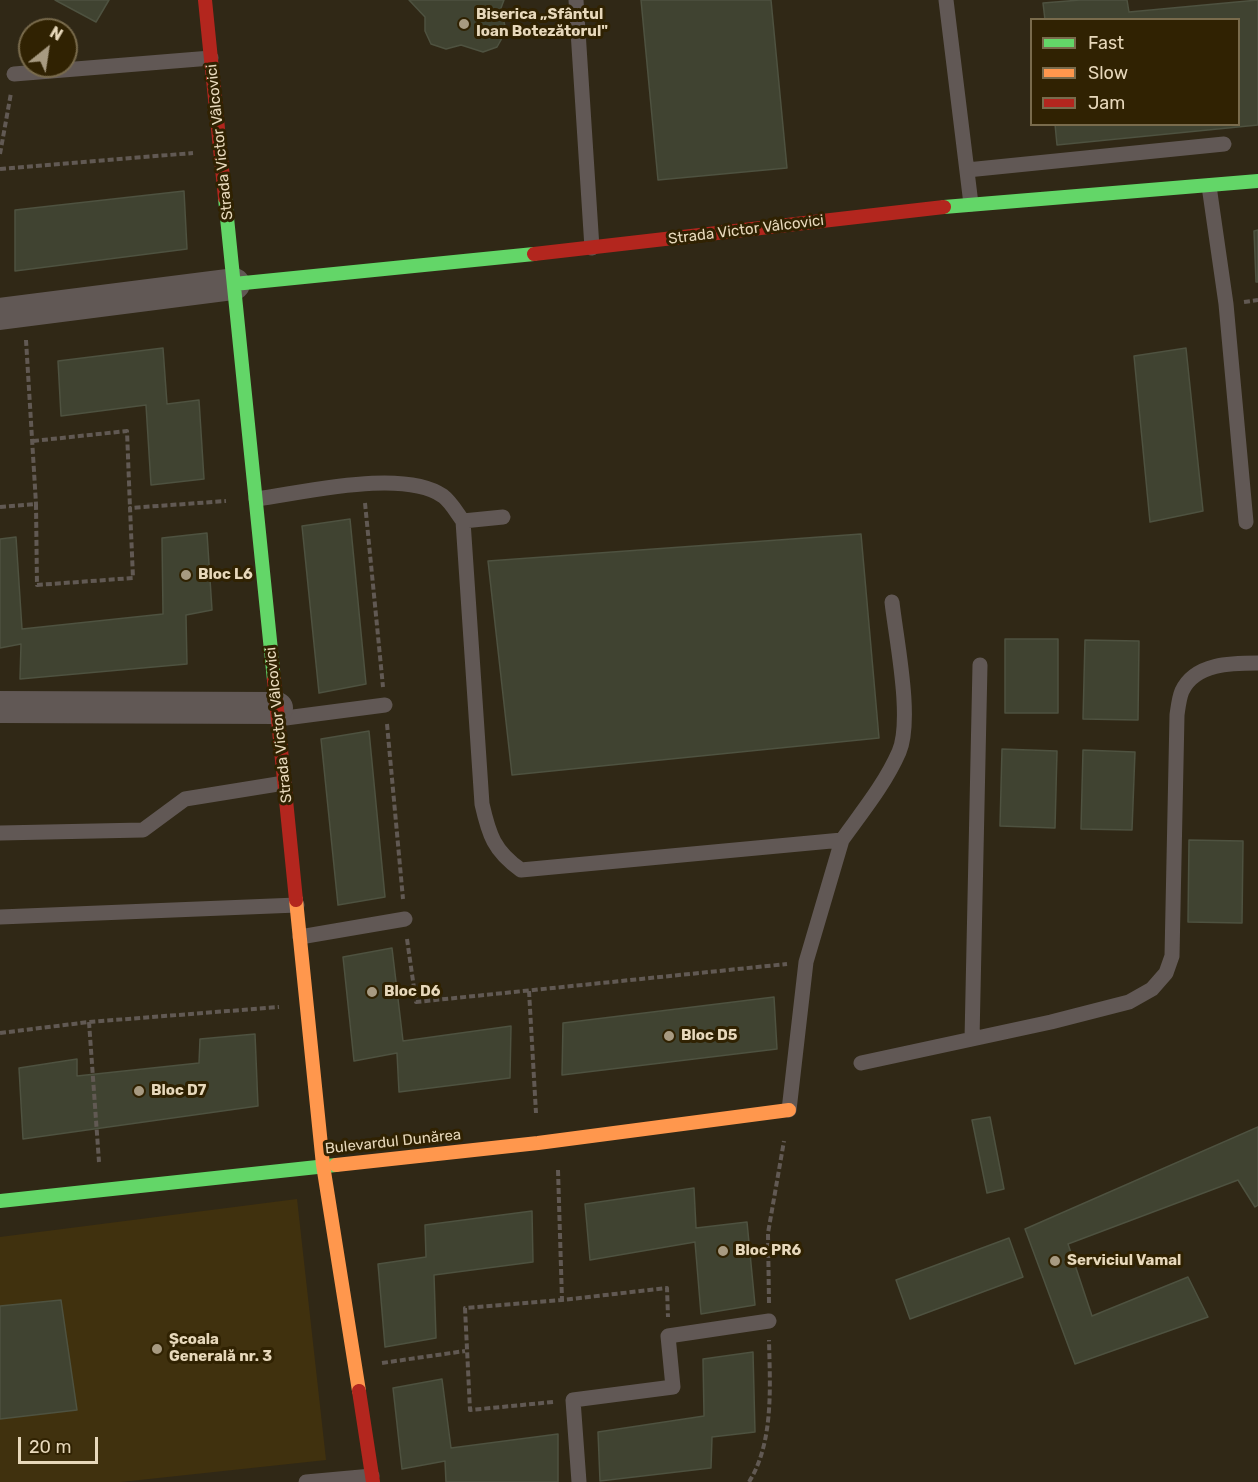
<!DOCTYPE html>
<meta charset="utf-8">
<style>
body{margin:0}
#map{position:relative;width:1258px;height:1482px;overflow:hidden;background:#302816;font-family:Rubik,sans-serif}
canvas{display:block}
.legend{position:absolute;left:1030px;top:18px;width:210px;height:108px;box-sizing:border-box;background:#302202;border:2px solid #796b4c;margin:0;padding:8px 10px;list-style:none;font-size:18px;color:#e7d8bb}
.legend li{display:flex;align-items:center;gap:12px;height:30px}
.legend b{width:30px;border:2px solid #796b4c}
.north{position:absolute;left:18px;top:18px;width:60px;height:60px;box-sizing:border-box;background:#302202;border:2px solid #796b4c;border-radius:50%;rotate:30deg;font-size:16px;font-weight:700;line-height:24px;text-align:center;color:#e7d8bb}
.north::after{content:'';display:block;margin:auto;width:21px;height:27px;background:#a79a81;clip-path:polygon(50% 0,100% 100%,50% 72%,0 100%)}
.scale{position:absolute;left:18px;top:1437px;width:80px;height:27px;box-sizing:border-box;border:3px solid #e7d8bb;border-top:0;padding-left:8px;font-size:18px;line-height:21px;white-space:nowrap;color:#e7d8bb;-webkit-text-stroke:4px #302202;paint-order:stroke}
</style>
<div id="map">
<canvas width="1258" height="1482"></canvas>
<ul class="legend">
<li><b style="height:8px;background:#63d668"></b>Fast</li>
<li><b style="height:8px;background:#ff974d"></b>Slow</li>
<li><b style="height:8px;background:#b3261e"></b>Jam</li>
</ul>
<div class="north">N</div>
<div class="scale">20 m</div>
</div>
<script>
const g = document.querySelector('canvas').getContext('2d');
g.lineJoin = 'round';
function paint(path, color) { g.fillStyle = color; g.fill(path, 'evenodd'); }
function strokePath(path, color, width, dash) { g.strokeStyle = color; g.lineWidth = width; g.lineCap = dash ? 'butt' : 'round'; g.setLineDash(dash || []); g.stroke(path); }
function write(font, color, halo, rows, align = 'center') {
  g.font = font + ' Rubik,sans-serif'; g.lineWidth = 6; g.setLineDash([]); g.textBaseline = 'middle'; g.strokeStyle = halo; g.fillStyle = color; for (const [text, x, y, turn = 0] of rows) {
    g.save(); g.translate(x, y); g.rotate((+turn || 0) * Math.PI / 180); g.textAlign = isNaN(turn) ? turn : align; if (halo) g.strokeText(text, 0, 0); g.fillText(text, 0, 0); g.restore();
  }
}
paint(new Path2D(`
 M297 1199 326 1460 121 1482H0V1237Z`), '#40310e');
const building = new Path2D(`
 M55 0H109L96 22Z
 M409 0H504L501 8 506 31 497 47 483 52 461 45 446 49 431 44 425 31V17Z
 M641 0H771L787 168 658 180Z
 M1080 0H1127L1129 12 1258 0V125L1057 145 1055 124H1238V20H1045L1043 3Z
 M184 191 187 249 15 271V210Z
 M1258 230V282H1256L1254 231Z
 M163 348 167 404 199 400 204 479 151 485 146 405 61 416 58 361Z
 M1186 348 1203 511 1150 522 1134 356Z
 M350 519 366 684 319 693 302 526Z
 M207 533 212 610 186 615 187 664 20 679 21 644 0 648V539L16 537 22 629 163 614 162 538Z
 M861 534 879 738 512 775 488 561Z
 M1005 639H1058V713H1005Z
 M1085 640 1139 641 1138 720 1083 719Z
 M369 731 385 897 338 905 321 739Z
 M1002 749 1057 751 1055 828 1000 826Z
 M1083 750 1135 752 1132 830 1081 829Z
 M1189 840 1243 841 1242 923 1188 922Z
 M392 948 403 1041 511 1026 510 1078 399 1092 397 1053 354 1061 343 957Z
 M774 997 777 1049 562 1075 563 1023Z
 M255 1034 258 1106 23 1139 19 1068 77 1059V1076L199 1063 200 1039Z
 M990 1117 1004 1189 987 1193 972 1120Z
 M1258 1127V1205L1255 1207 1238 1180 1068 1244 1092 1316 1188 1277 1208 1317 1075 1364 1025 1229Z
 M694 1188 696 1228 747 1222 755 1305 701 1314 695 1242 590 1260 585 1204Z
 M532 1211 533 1262 434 1275 436 1338 385 1347 378 1264 426 1257 425 1225Z
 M1009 1238 1023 1277 910 1319 896 1280Z
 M61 1300 77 1410 0 1419V1306Z
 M753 1352 755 1432 712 1437 711 1468 600 1481 598 1432 704 1416 703 1359Z
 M442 1379 451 1448 558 1434V1482H446L445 1461 402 1469 393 1388Z`);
paint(building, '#404331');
strokePath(building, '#4e5240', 1.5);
strokePath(new Path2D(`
 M0 154 11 93
 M0 169 193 153
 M1244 302 1258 300
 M26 340 36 504
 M33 441 127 431 130 508
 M365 503 383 687
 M0 507 36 504 37 585 133 578 130 508 226 501
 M387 724 403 899
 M407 939 416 1002 787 964
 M529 991 536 1113
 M89 1022 99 1162
 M0 1033 89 1022 279 1007
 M558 1170 562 1300 667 1288 668 1317
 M769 1303 768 1233 784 1141
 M382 1363 465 1351
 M553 1402 470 1410 465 1308 562 1300
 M749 1482C774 1442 770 1386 769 1340`), '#615953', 4, [6, 3]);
strokePath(new Path2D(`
 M576 0 592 248
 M946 0 971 204
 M14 74 211 58
 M967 170 1224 144
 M1209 186 1226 304 1246 522
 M256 499C303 493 403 468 443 496 451 502 457 513 463 521L482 804C489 835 494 851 521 870L842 840C862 812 885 784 899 752 913 719 896 639 892 602
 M463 521 503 517
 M278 719 385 705
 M0 833 143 830 185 799 284 783
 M0 917 297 905
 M300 937 405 919
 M972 1039 980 665
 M861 1063 1051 1022 1129 1002 1152 989 1166 973 1172 956 1177 715C1178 708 1179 698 1182 691 1195 663 1232 663 1258 663
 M789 1110 806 962 842 840
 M306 1482 372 1476
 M579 1482 573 1400 673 1387 668 1336 769 1321`), '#615855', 15);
strokePath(new Path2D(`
 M0 314 234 284
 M0 707 277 708`), '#615855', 32);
strokePath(new Path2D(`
 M225 198 274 680
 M944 207 1258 181
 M234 284 534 254
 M0 1201 336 1165`), '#63d668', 14);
strokePath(new Path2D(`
 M296 900 323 1165 359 1391
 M336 1165 538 1143 789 1110`), '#ff974d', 14);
strokePath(new Path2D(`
 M205 0 225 198
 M534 254 944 207
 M274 680 296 900
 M359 1391 373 1482`), '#b3261e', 14);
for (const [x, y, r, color] of [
 [464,24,6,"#a79a81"],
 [186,575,6,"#a79a81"],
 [372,992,6,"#a79a81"],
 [669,1036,6,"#a79a81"],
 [139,1091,6,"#a79a81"],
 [723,1251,6,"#a79a81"],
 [1055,1261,6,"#a79a81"],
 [157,1349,6,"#a79a81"]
]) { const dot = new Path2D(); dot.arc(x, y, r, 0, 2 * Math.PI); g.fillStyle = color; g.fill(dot); strokePath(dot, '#302202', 2); }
write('bold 15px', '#e7d8bb', '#302202', [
 ["Biserica „Sfântul",476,15],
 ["Ioan Botezătorul\"",476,32],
 ["Bloc L6",198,575],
 ["Bloc D6",384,992],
 ["Bloc D5",681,1036],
 ["Bloc D7",151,1091],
 ["Bloc PR6",735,1251],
 ["Serviciul Vamal",1067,1261],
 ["Școala",169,1340],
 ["Generală nr. 3",169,1357]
], 'left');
write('15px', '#e7d8bb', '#302202', [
 ["Strada Victor Vâlcovici",220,142,-96],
 ["Strada Victor Vâlcovici",746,230,-7],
 ["Strada Victor Vâlcovici",279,725,-96],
 ["Bulevardul Dunărea",393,1142,-6]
]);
</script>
